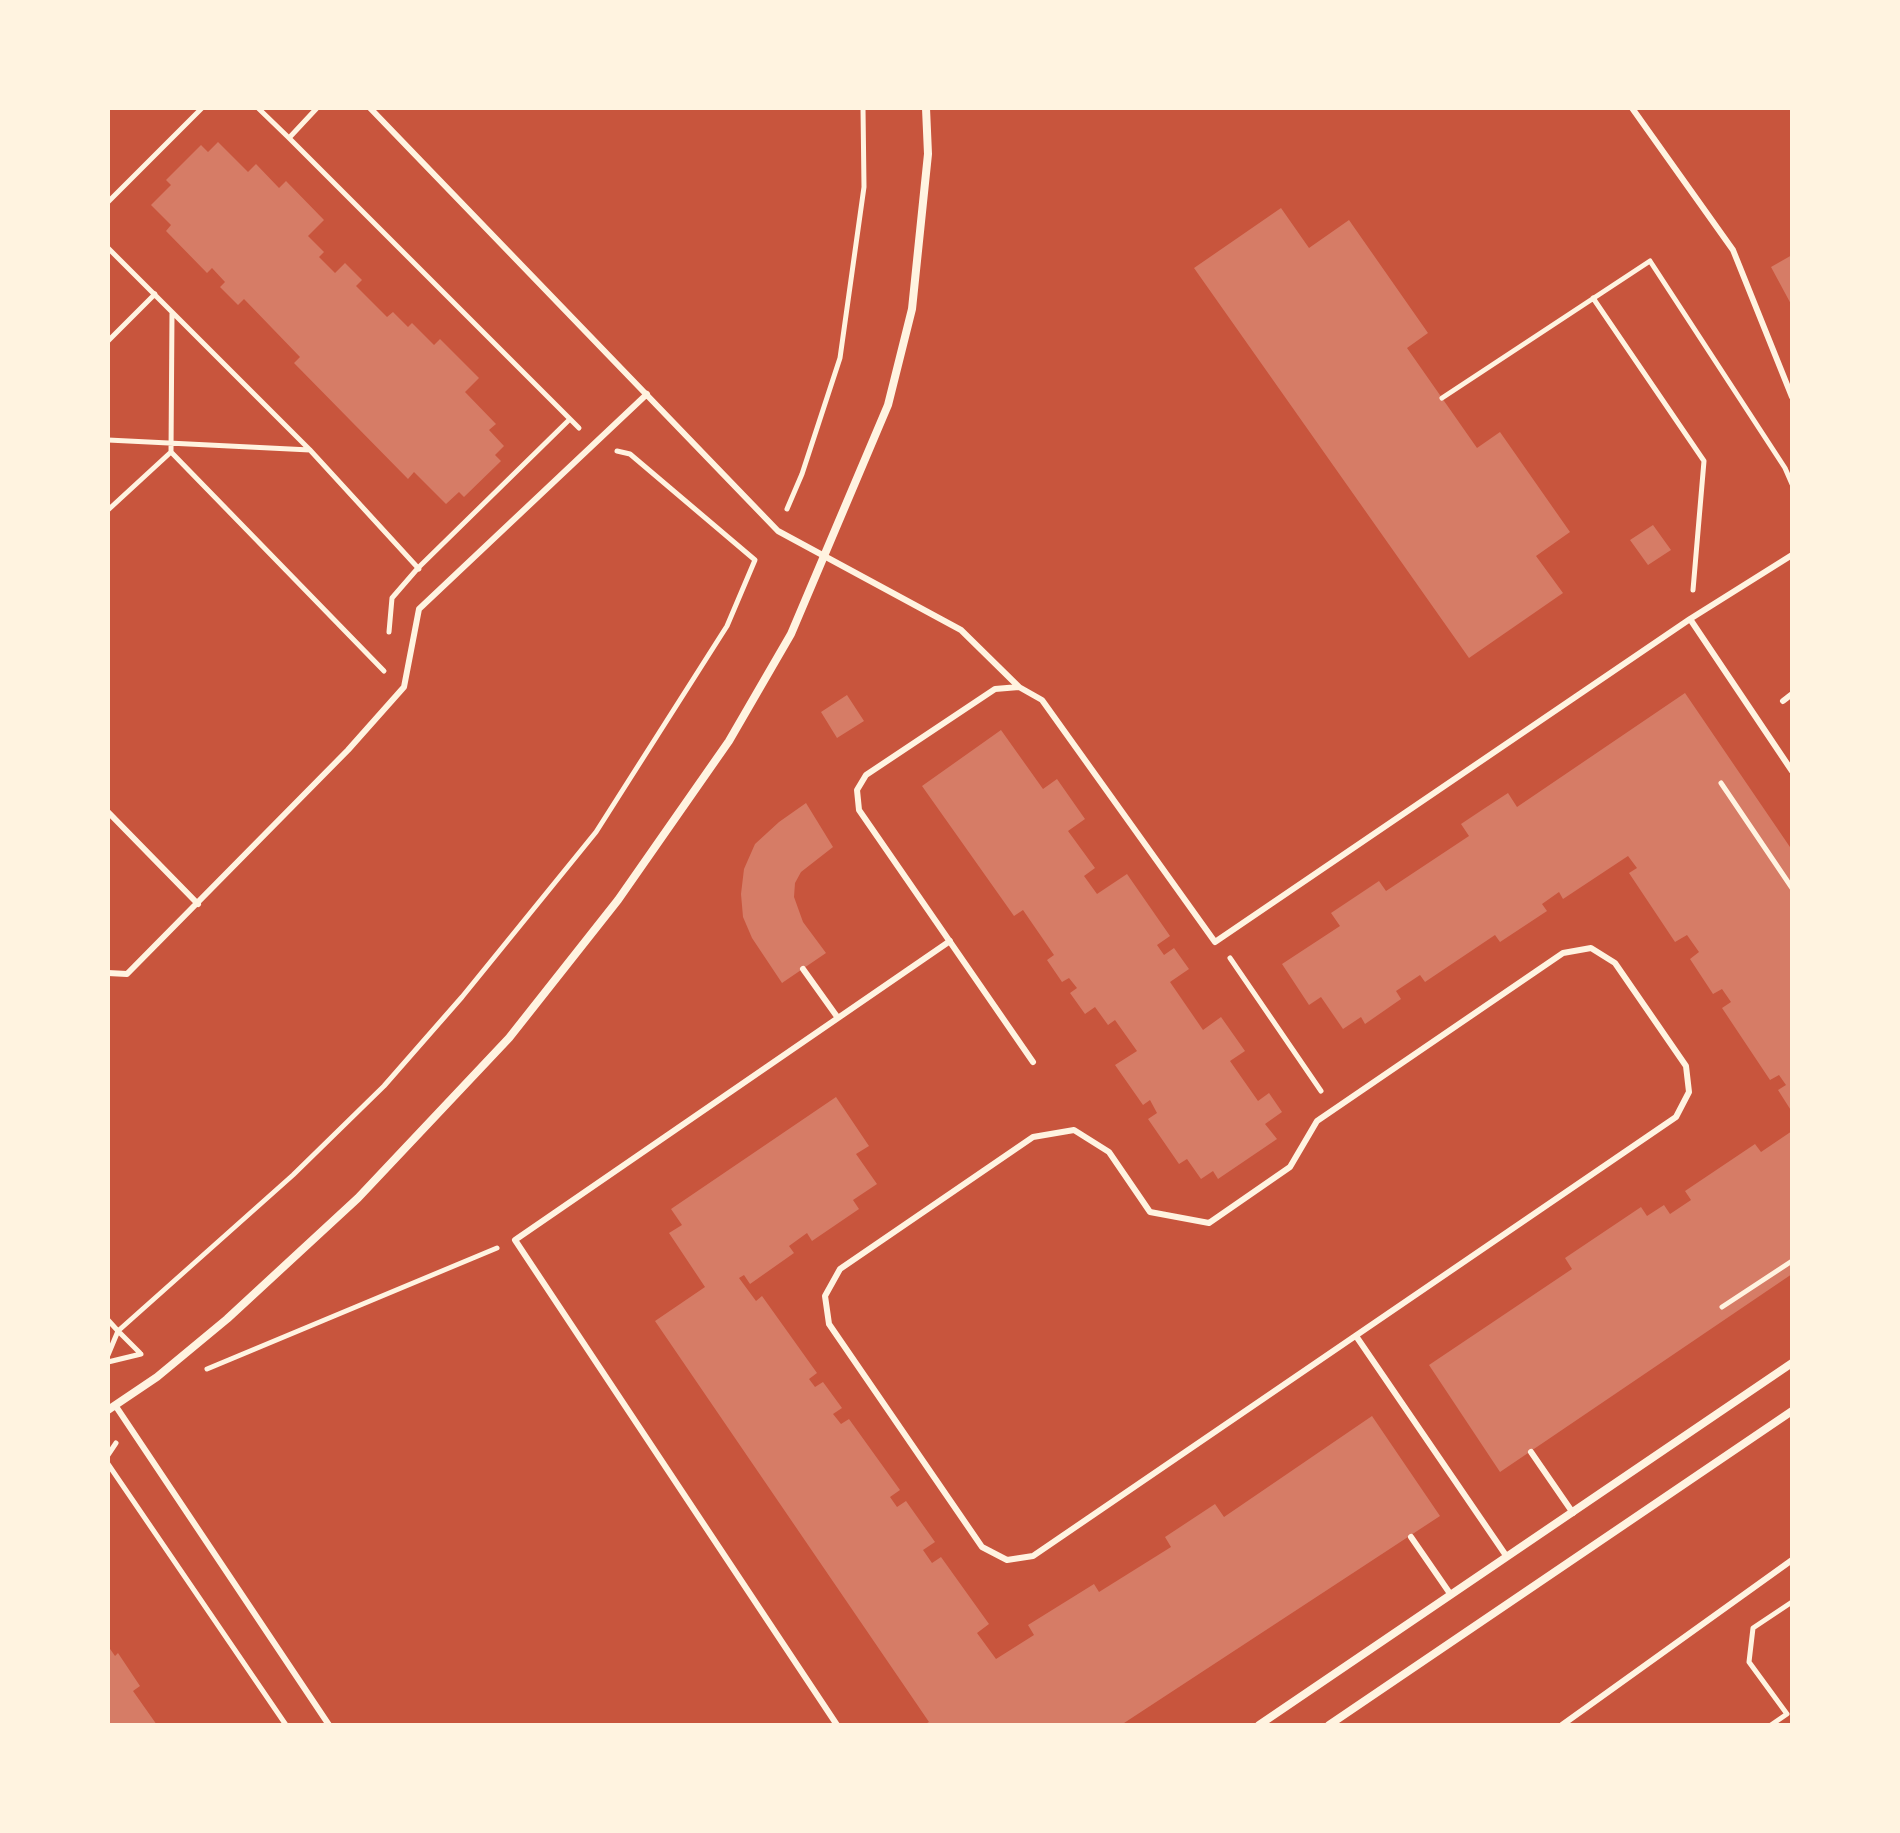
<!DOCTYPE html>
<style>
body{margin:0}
#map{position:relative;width:1900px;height:1833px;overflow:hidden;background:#c8553d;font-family:Raleway,sans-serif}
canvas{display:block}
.frame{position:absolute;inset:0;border:110px solid #fff3e0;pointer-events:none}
</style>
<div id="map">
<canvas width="1900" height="1833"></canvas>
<div class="frame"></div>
</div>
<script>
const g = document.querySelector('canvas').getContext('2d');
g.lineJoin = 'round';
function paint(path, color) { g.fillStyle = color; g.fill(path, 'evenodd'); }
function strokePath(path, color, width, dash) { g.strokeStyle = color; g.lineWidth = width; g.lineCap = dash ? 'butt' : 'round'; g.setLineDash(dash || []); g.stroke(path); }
paint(new Path2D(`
 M218 142 248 172 256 164 279 188 286 181 324 220 308 236 324 252 319 257 335 273 345 263 362 280 356 286 387 317 393 312 408 327 412 323 434 345 440 339 479 378 465 392 496 424 489 430 504 446 495 455 501 461 464 497 459 492 446 504 414 472 408 479 294 363 300 357 244 299 238 305 220 287 225 282 212 268 207 273 166 231 171 225 151 205 171 185 166 180 201 145 208 152Z
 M1281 208 1309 248 1349 220 1428 333 1407 348 1477 448 1500 432 1570 532 1536 556 1563 593 1469 658 1194 268Z
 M1792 255V306L1771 267Z
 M1653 525 1671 550 1648 565 1630 540Z
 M1685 693 1792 850V1112L1778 1090 1786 1085 1779 1075 1770 1080 1722 1008 1731 1002 1722 989 1713 994 1690 959 1699 952 1687 935 1675 942 1629 873 1637 868 1628 856 1563 899 1559 892 1542 904 1547 911 1500 942 1495 935 1425 982 1420 975 1396 991 1401 999 1365 1024 1361 1017 1343 1029 1321 997 1309 1005 1282 964 1340 926 1331 913 1379 881 1386 891 1469 836 1461 824 1485 808 1508 793 1517 807Z
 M847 695 864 721 837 738 821 712Z
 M1001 730 1043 789 1057 779 1085 819 1068 831 1095 868 1084 876 1097 894 1127 874 1170 936 1157 945 1164 955 1174 948 1189 969 1170 982 1203 1030 1221 1017 1245 1051 1230 1061 1258 1101 1269 1093 1282 1112 1265 1124 1277 1139 1218 1179 1213 1171 1201 1179 1187 1159 1179 1164 1148 1119 1157 1113 1150 1100 1143 1105 1115 1065 1137 1051 1115 1020 1108 1025 1095 1007 1085 1014 1070 993 1077 988 1069 978 1062 982 1047 960 1054 955 1023 910 1014 916 922 786Z
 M806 803 833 847 801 872 795 883 794 897 803 922 826 953 782 983 752 938 743 917 741 894 744 869 755 844 779 822Z
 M836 1097 869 1146 856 1154 877 1184 853 1200 859 1209 812 1241 807 1233 789 1246 794 1253 750 1284 744 1275 739 1278 756 1301 762 1296 817 1373 809 1379 815 1387 823 1382 842 1408 833 1414 841 1424 849 1419 900 1490 890 1497 897 1507 906 1501 935 1542 923 1550 932 1563 941 1557 989 1624 977 1633 996 1659 1034 1635 1028 1625 1094 1584 1099 1592 1171 1547 1165 1537 1215 1504 1224 1517 1372 1416 1440 1516 1121 1725H923L929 1722 655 1321 705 1287 669 1233 682 1225 671 1209Z
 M1792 1131V1274L1500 1472 1429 1365 1572 1269 1565 1258 1641 1207 1647 1216 1664 1205 1670 1214 1691 1200 1685 1191 1755 1144 1761 1152Z
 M108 1646 115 1656 118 1653 140 1686 133 1691 157 1725H108Z`), '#d67c66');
strokePath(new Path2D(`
 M258 108 289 138
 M317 108 289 138 579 428
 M108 202 202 108
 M108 248 310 450 419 569
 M1593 298 1704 461 1693 590
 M108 341 155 294
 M1442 398 1650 261 1785 468 1792 484
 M108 440 310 450
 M171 452 172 313
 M787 509 802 474 840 358 864 187 863 108
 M108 510 171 452 384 671
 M389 632 392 598 418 568 570 419
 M1721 783 1792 888
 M1230 958 1321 1091
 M1722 1307 1792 1261
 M108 1320 118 1331 108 1355
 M140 1353 118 1331 293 1175 384 1086 462 997 596 832 727 626 755 560 630 454 617 451
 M108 1362 141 1354
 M207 1369 497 1248
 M108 1455 116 1443
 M108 1464 286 1725
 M1771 1725 1787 1714 1749 1662 1753 1628 1792 1602`), '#fff3e0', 5);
strokePath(new Path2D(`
 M370 108 778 531 961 630 1019 687
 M1632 108 1733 250 1792 397
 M1690 619 1792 555
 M1783 701 1792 694
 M108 812 198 904
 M1591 948 1615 963 1686 1066 1689 1092 1676 1117 1033 1556 1007 1560 982 1547 829 1324 825 1296 840 1269 1033 1137 1074 1130 1109 1152 1150 1212 1209 1223 1290 1167 1317 1121 1563 953Z
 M803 969 838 1018
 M108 973 127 974 348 750 404 687 419 609 647 394
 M1033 1062 859 810 857 790 866 775 995 689 1019 687 1042 700 1215 942 1690 619 1792 771
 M1356 1336 1507 1557
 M115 1405 329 1725
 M1531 1452 1573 1513
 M1411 1537 1451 1595
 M837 1725 515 1240 950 941
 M1562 1725 1792 1560`), '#fff3e0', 6);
strokePath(new Path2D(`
 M108 1410 157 1377 227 1319 358 1198 509 1038 618 900 729 741 791 634 888 405 912 309 928 154 926 108
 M1259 1725 1792 1363
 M1329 1725 1792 1411`), '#fff3e0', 8);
</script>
